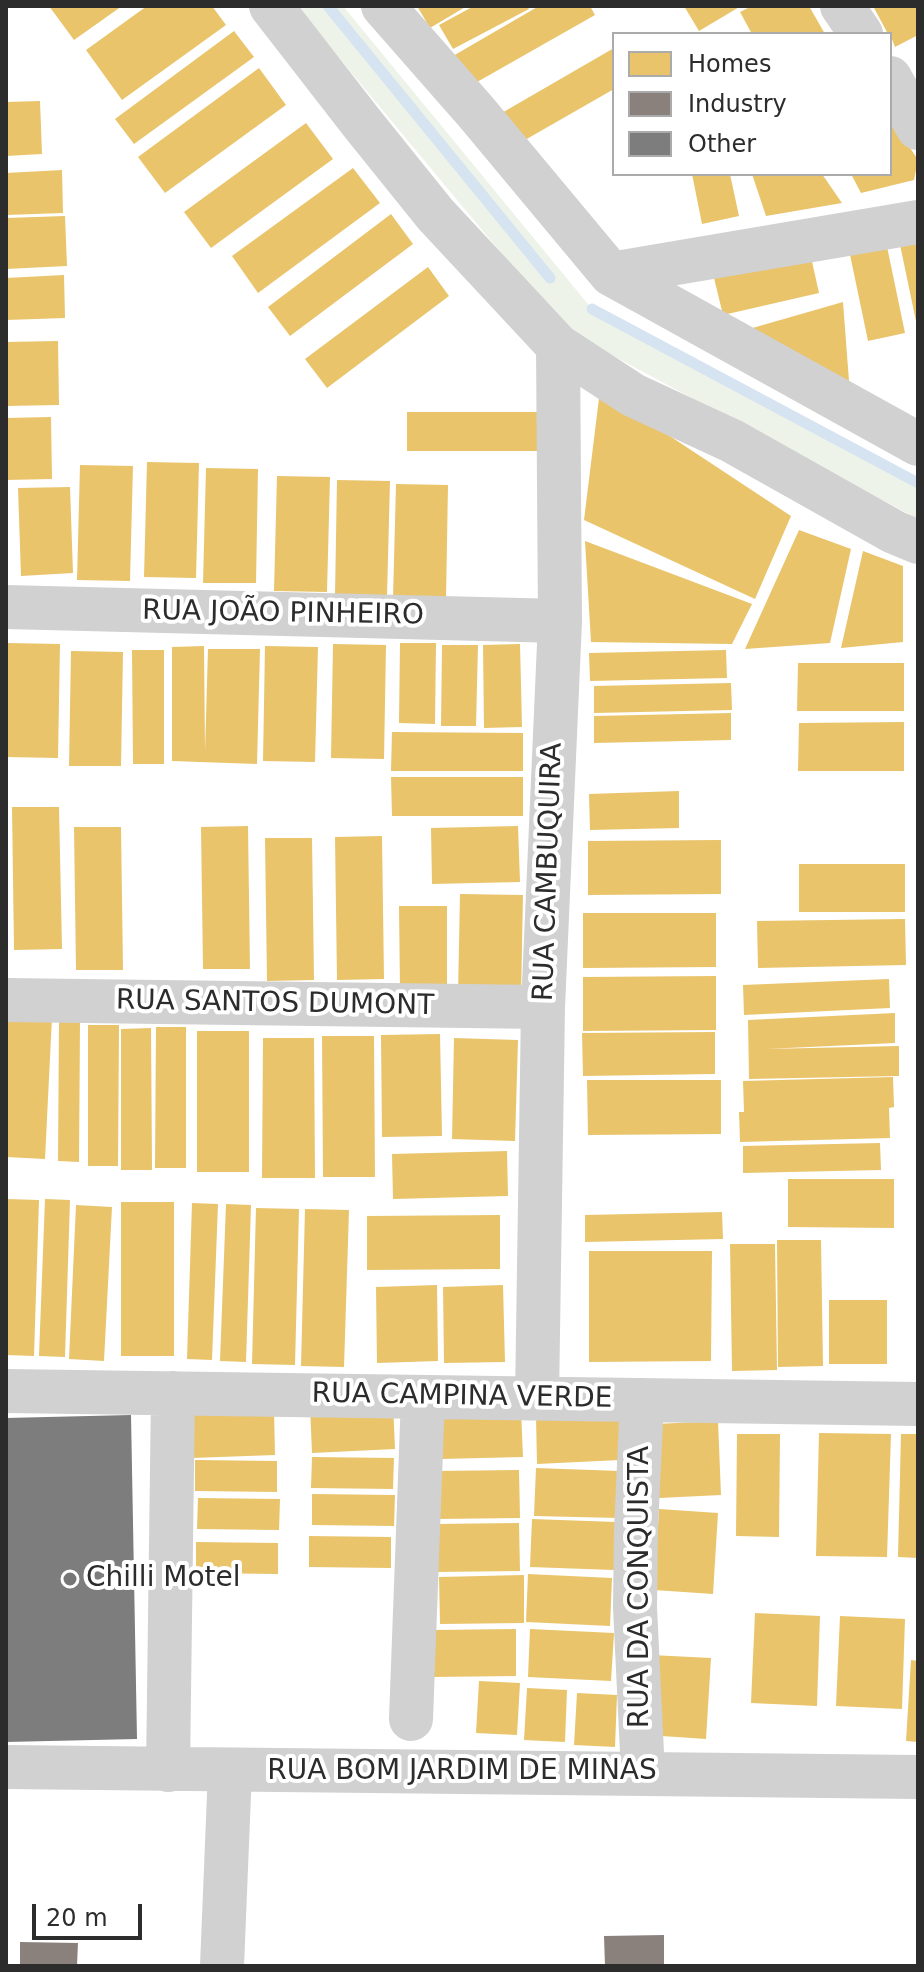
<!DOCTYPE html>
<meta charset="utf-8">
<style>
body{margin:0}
#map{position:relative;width:924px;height:1972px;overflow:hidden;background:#fff;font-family:"DejaVu Sans",sans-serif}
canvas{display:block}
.frame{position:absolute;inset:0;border:8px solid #2c2c2c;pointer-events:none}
.legend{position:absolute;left:612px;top:32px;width:280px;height:144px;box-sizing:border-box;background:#fff;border:2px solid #ababab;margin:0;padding:10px 14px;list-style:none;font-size:24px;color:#2c2c2c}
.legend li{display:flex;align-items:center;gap:16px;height:40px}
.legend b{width:40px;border:2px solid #ababab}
.scale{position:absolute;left:32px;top:1904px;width:110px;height:36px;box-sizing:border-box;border:4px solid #2c2c2c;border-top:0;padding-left:10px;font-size:24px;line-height:28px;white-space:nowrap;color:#2c2c2c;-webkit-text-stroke:6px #fff;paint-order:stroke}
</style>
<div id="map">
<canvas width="924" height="1972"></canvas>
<div class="frame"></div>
<ul class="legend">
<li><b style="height:22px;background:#e9c46a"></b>Homes</li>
<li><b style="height:22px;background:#8a817c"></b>Industry</li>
<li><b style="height:22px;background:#7d7d7d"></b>Other</li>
</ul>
<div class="scale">20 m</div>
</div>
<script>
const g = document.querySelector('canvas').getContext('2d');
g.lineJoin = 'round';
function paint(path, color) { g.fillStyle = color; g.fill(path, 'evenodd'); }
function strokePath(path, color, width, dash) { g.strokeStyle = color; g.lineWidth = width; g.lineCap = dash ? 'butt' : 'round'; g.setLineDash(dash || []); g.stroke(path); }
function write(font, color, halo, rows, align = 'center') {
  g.font = font + ' "DejaVu Sans",sans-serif'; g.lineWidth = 8; g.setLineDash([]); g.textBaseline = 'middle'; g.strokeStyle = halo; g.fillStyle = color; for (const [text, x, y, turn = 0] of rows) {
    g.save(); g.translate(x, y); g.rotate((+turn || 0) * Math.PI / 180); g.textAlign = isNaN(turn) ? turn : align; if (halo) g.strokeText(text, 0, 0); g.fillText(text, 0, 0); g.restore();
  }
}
paint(new Path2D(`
 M296 6H343L592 309 918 481V519L561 328 536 295Z`), '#eef3ea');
paint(new Path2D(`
 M49 6H122L74 40Z
 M147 6H212L226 25 122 100 86 50Z
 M417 6H467L430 28Z
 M474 6H527L529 9 453 49 439 25Z
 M539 6H590L595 15 470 86 453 56Z
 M684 6H741L699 31Z
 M752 6H809L825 34H752L740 12Z
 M873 6H918V35L895 47 890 34H888Z
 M234 31 254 57 134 144 115 119Z
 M614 48V89L518 144 500 114Z
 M259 68 286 105 165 193 138 157Z
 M40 101 42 154 6 156V102Z
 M890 117 918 160 914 180 861 193 851 174H890Z
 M306 123 333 159 211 248 184 212Z
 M353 168 380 203 258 293 232 256Z
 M62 170 63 213 6 215V173Z
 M692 174H730L739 216 702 224Z
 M752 174H822L842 203 766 216Z
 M391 214 413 244 290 336 268 307Z
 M65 216 67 266 6 269V218Z
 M918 231V326H917L898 235Z
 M885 237 905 333 868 341 848 245Z
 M811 257 819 293 723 315 714 278Z
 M428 267 449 296 327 388 305 359Z
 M64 275 65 318 6 320V278Z
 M843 302 849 381 749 329Z
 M58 341 59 405 6 406V342Z
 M600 390 791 516 755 599 584 520Z
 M407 412H539V451H407Z
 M51 417 52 479 6 480V418Z
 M147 462 199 463 196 578 144 577Z
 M80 465 133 466 130 581 77 580Z
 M206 468 258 469 256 583H203Z
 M277 476 330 477 327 592 274 591Z
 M337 480 390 481 387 595H335Z
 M396 484 448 485 446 599 393 598Z
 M70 487 73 573 21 576 18 488Z
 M799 530 851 549 830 643 745 649Z
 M585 541 752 604 732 644 591 642Z
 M863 551 903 566V642L841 648Z
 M7 643 60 644 58 758 6 757Z
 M400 643H436L435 724 399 723Z
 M333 644 386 645 384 759 331 758Z
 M520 644 522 727 484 728 483 645Z
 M442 645H478L476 726H441Z
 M204 646 205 752 208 649H260L257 764 172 761V647Z
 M265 646 318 647 315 762 263 761Z
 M132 650H164V764H133Z
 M726 650 727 678 590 681 589 653Z
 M71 651 123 652 121 766H69Z
 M798 663H904V711H797Z
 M731 683 732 710 594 713V686Z
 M731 713V740L594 743V716Z
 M904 722V771H798L799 723Z
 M392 732 523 733V771H391Z
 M391 777H523V816H392Z
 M679 791V828L590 830 589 794Z
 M12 807H59L62 949 14 950Z
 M248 826 250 969H203L201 827Z
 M518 826 520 882 432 884 431 828Z
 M74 827H121L123 970H76Z
 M382 836 384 979 337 980 335 837Z
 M265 838H312L314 980 267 981Z
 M721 840V894L588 895V841Z
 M799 864H905V912H799Z
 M460 894 523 895 521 997 458 995Z
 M399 906H447V990H400Z
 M583 913H716V967L583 968Z
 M905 919 906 965 758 968 757 921Z
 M716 976V1030L583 1031V977Z
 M889 979 890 1008 744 1015 743 985Z
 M895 1013V1043L766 1049 899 1046V1076L749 1079 748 1020Z
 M6 1015 52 1017 45 1159 6 1157Z
 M59 1022H80L79 1162 58 1161Z
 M88 1025H119L118 1166H88Z
 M156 1027H186V1168H155Z
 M151 1028 152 1170H121V1029Z
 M197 1031H249V1172H197Z
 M715 1032V1074L583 1076 582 1033Z
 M440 1034 442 1136 382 1137 381 1035Z
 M322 1036H374L375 1177H323Z
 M263 1038H314L315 1178H262Z
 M454 1038 518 1040 515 1141 452 1139Z
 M893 1077 894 1107 889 1108 890 1138 740 1142 739 1112H744L743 1081Z
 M587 1080H721V1134L588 1135Z
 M880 1143 881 1170 743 1173V1146Z
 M507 1151 508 1196 393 1199 392 1154Z
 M788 1179H894V1228L788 1227Z
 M6 1199 39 1200 34 1356 6 1355Z
 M45 1199 70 1200 65 1357 39 1356Z
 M121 1202H174V1356H121Z
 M192 1203 218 1204 212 1360 187 1359Z
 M226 1204 251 1205 246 1362 220 1361Z
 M76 1205 112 1207 104 1361 69 1359Z
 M256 1208 299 1209 295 1365 252 1364Z
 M305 1209 349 1210 344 1367 301 1366Z
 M722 1212 723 1239 585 1242V1215Z
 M500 1215V1269L367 1270V1216Z
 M777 1240H821L823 1366 778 1367Z
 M730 1244H775L777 1370 732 1371Z
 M589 1251H712L711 1361 589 1362Z
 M437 1285 438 1361 377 1363 376 1287Z
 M503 1285 505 1362 444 1363 443 1287Z
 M829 1300H887V1364H829Z
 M393 1403 395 1449 312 1453 310 1406Z
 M274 1409 275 1455 192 1458 191 1412Z
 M521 1410 523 1457 440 1459 438 1414Z
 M619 1414 620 1460 537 1464 536 1417Z
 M718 1421 721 1495 659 1498 656 1424Z
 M819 1433 891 1434 887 1557 816 1556Z
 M737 1434H780L779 1537 736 1536Z
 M901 1434H918V1558L898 1557Z
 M312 1457 394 1458 393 1489 311 1488Z
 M195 1460 277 1461V1492L195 1491Z
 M536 1468 620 1471 618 1518 534 1516Z
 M519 1470 520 1518 436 1519 435 1471Z
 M312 1494 395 1495 394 1526 312 1525Z
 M198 1498 280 1499 279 1530 197 1529Z
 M659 1509 718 1513 713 1594 654 1590Z
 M532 1519 616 1522 614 1570 530 1567Z
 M519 1523 520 1571 435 1572V1524Z
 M309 1536 391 1537V1568L309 1567Z
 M196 1542 278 1543V1574L196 1573Z
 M528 1574 612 1578 610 1626 526 1622Z
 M524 1575V1623L440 1624 439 1577Z
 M755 1613 820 1616 817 1706 751 1703Z
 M840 1616 905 1619 902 1709 836 1706Z
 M516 1629V1676L432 1677V1630Z
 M530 1629 614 1633 611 1681 528 1677Z
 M651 1655 711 1658 706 1739 647 1735Z
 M911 1660 918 1661V1742L906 1741Z
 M479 1681 520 1683 517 1735 476 1733Z
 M527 1688 567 1690 565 1742 524 1740Z
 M577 1693 617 1695 615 1747 574 1745Z`), '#e9c46a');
paint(new Path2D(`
 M664 1935V1966H605L604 1936Z
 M20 1942 78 1943 77 1966H20Z`), '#8a817c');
strokePath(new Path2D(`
 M328 6 550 278
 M592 309 918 483`), '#d6e3f0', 11);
paint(new Path2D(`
 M131 1415 137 1739 6 1742V1418Z`), '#7d7d7d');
strokePath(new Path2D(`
 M271 6 361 122 435 214 558 346 633 395 732 441 894 532 918 542
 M383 6 476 112 611 274 918 444
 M842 6 861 34
 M890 78 918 128
 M611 274 918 222
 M6 607 560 621
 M6 1000 543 1007
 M6 1391 918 1404
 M537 1398 543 1007 560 621 558 346
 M642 1400 636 1529 635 1607 643 1774
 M411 1719 423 1397
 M6 1767 918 1777
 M168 1770 173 1393
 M222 1966 230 1770`), '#d1d1d1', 44);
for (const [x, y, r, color] of [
 [70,1579,8,"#767676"]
]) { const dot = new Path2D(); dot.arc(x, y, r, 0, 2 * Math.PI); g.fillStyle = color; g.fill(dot); strokePath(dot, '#fff', 3); }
write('28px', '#2c2c2c', '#fff', [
 ["RUA JOÃO PINHEIRO",283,614,1],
 ["RUA CAMBUQUIRA",549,872,-88],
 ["RUA SANTOS DUMONT",275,1004,1],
 ["RUA CAMPINA VERDE",462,1397,1],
 ["RUA DA CONQUISTA",641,1587,-90],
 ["RUA BOM JARDIM DE MINAS",462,1772]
]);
write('28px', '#2c2c2c', '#fff', [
 ["Chilli Motel",86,1579]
], 'left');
</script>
